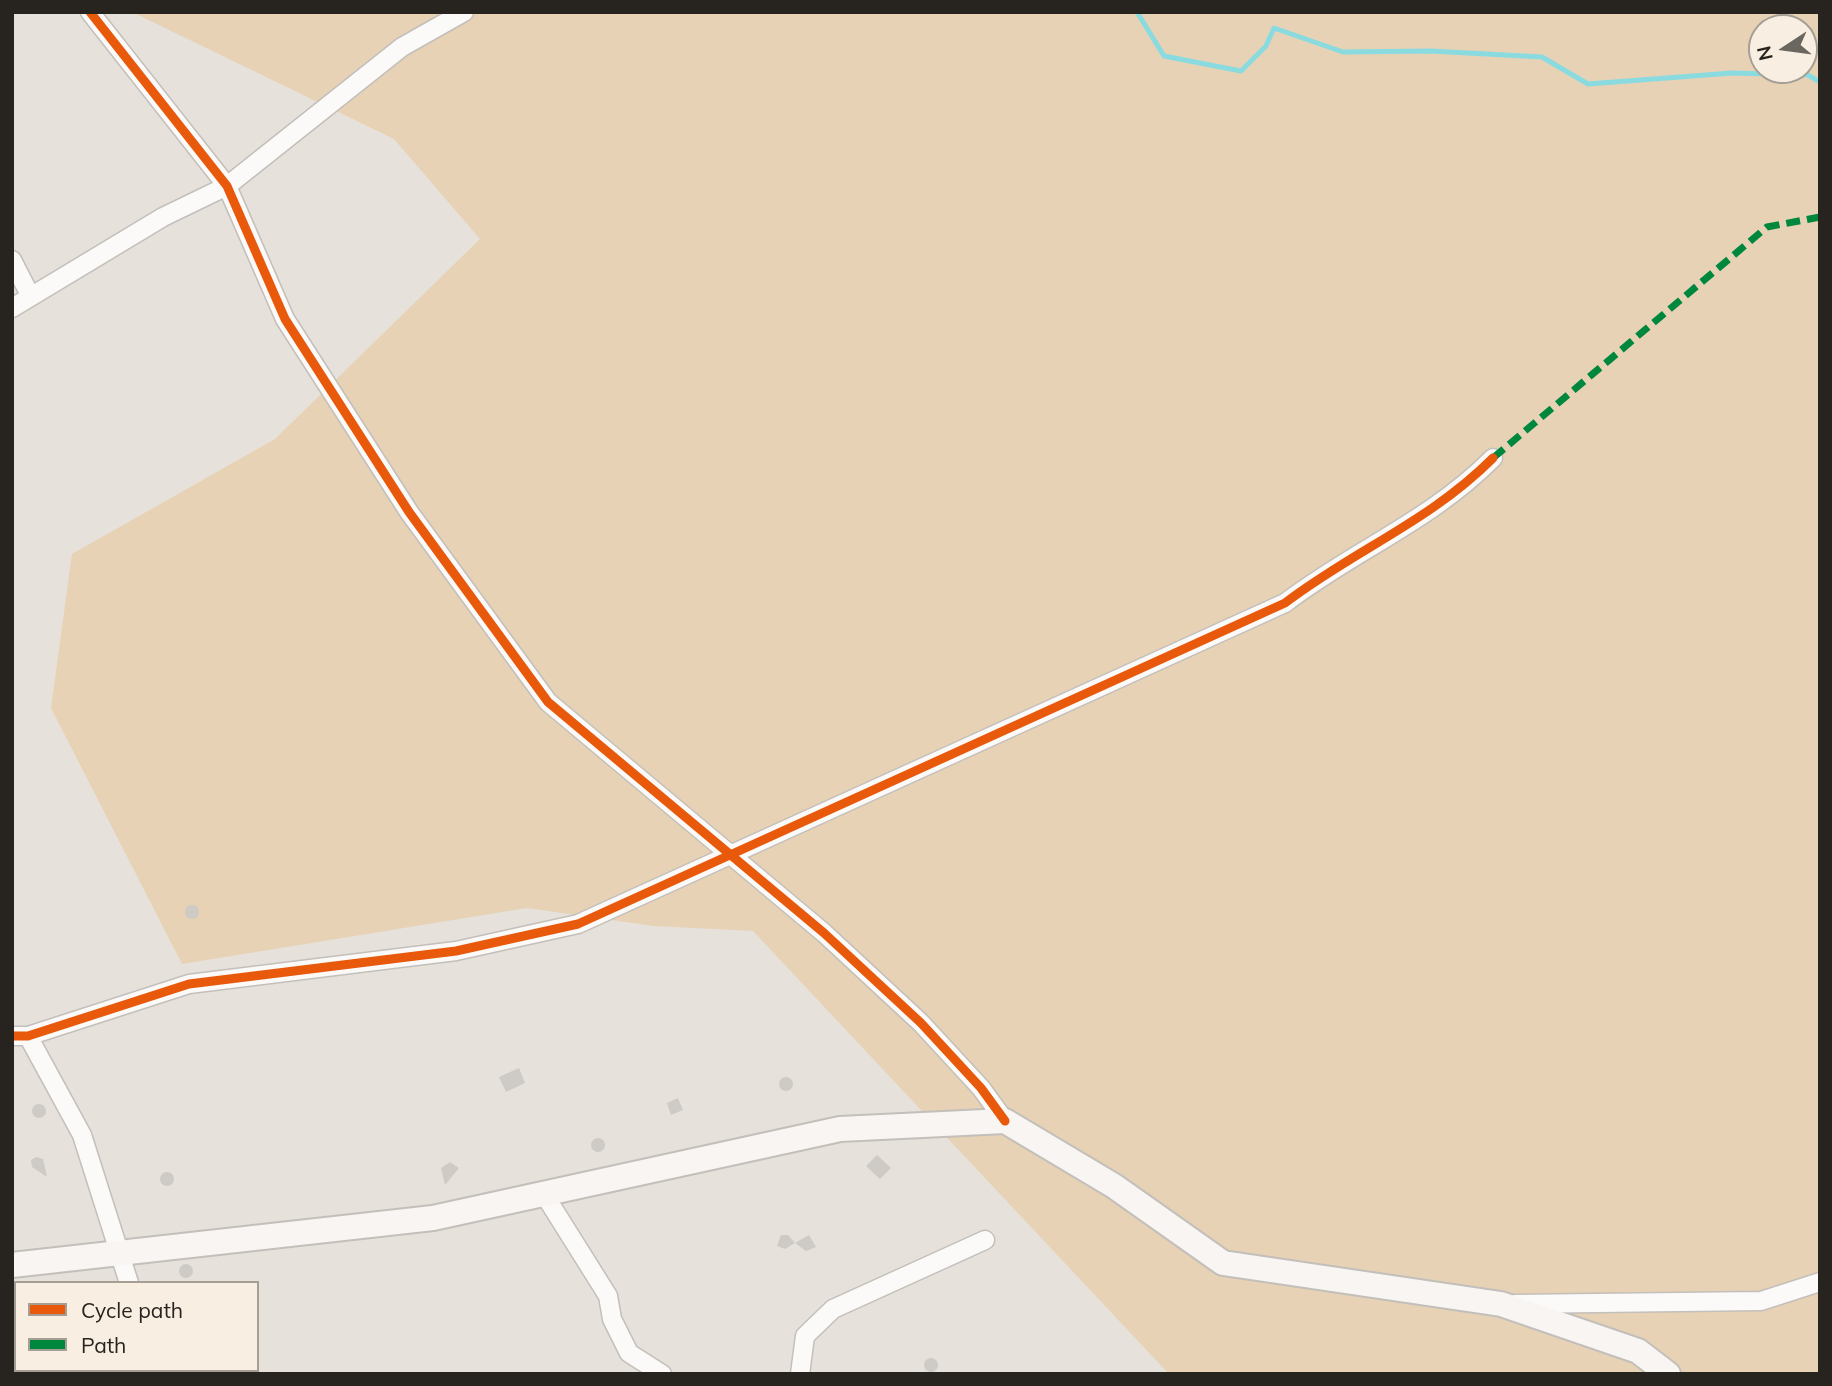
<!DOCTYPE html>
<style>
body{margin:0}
#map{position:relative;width:1832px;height:1386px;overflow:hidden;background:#e6e1da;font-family:Mulish,sans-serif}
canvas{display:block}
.frame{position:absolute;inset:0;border:14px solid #27241f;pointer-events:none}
.legend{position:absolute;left:14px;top:1281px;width:245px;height:91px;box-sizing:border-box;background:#f8efe2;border:2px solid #a49e94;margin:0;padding:9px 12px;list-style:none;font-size:21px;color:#27241f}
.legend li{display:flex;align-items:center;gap:14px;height:35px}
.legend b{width:35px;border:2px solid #a49e94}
.north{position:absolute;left:1748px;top:14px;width:70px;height:70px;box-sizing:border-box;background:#f8efe2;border:2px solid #a49e94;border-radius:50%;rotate:257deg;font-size:19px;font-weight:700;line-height:28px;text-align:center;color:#27241f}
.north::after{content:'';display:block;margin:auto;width:24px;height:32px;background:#6a6660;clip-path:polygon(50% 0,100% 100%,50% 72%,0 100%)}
</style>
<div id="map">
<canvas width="1832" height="1386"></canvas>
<div class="frame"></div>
<ul class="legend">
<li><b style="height:9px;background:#e8590c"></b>Cycle path</li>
<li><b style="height:9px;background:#00873e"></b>Path</li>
</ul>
<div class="north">N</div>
</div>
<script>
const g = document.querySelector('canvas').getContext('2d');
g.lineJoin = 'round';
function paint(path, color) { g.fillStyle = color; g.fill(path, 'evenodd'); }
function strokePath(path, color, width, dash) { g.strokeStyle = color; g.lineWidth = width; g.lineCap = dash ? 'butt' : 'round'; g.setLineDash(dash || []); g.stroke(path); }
paint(new Path2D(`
 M132 12H1820V1374H1169L753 931 654 926 527 908 182 964 51 708 72 554 275 439 480 239 394 139ZM1762 28H1804V70H1762Z`), '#e7d2b5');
strokePath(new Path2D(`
 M1137 12 1164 56 1241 71 1266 46 1274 28 1343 52 1431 51 1542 57 1588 84 1732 73 1808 75 1820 82`), '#89dbe0', 5);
paint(new Path2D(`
 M185 912a7 7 0 1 1 14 0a7 7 0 1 1-14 0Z
 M519 1068 525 1083 506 1092 499 1077Z
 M779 1084a7 7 0 1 1 14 0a7 7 0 1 1-14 0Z
 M678 1098 683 1110 671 1115 667 1103Z
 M32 1111a7 7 0 1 1 14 0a7 7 0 1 1-14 0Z
 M591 1145a7 7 0 1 1 14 0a7 7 0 1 1-14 0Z
 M877 1155 891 1168 880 1179 866 1166Z
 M36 1157 43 1159 47 1177 32 1167 31 1160Z
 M450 1162 459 1168 445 1185 441 1168Z
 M160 1179a7 7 0 1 1 14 0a7 7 0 1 1-14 0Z
 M781 1235H788L795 1243 785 1249 777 1246Z
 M809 1235 816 1247 806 1251 795 1243Z
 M179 1271a7 7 0 1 1 14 0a7 7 0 1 1-14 0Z
 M924 1365a7 7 0 1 1 14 0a7 7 0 1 1-14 0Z`), '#cecac5');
const minor = new Path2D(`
 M90 12 227 186 285 319 409 512 548 702 824 933 921 1023 981 1088 1005 1121
 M12 260 30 295
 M12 308 163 217 227 186 402 47 464 12
 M12 1036H28L189 984 456 951 578 924 1285 603C1356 549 1429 522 1493 458
 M28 1036 82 1135 129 1283
 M544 1194 608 1296 612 1319 629 1353 662 1374
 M1515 1304 1761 1301 1820 1282
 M159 1370 161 1374
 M800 1374 805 1336 833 1309 985 1240`);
const secondary = new Path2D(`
 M12 1265 433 1218 840 1129 1005 1121 1114 1186 1223 1263 1501 1304 1638 1351 1668 1374`);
strokePath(minor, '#c3bfba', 21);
strokePath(secondary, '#c3bfba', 28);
strokePath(minor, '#fbfaf9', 18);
strokePath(secondary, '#f8f5f2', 24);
strokePath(new Path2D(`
 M1493 458 1767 227 1820 217`), '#00873e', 7, [14, 7]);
strokePath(new Path2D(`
 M90 12 227 186 285 319 409 512 548 702 824 933 921 1023 981 1088 1005 1121
 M12 1036H28L189 984 456 951 578 924 1285 603C1356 549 1429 522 1493 458`), '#e8590c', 9);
</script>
